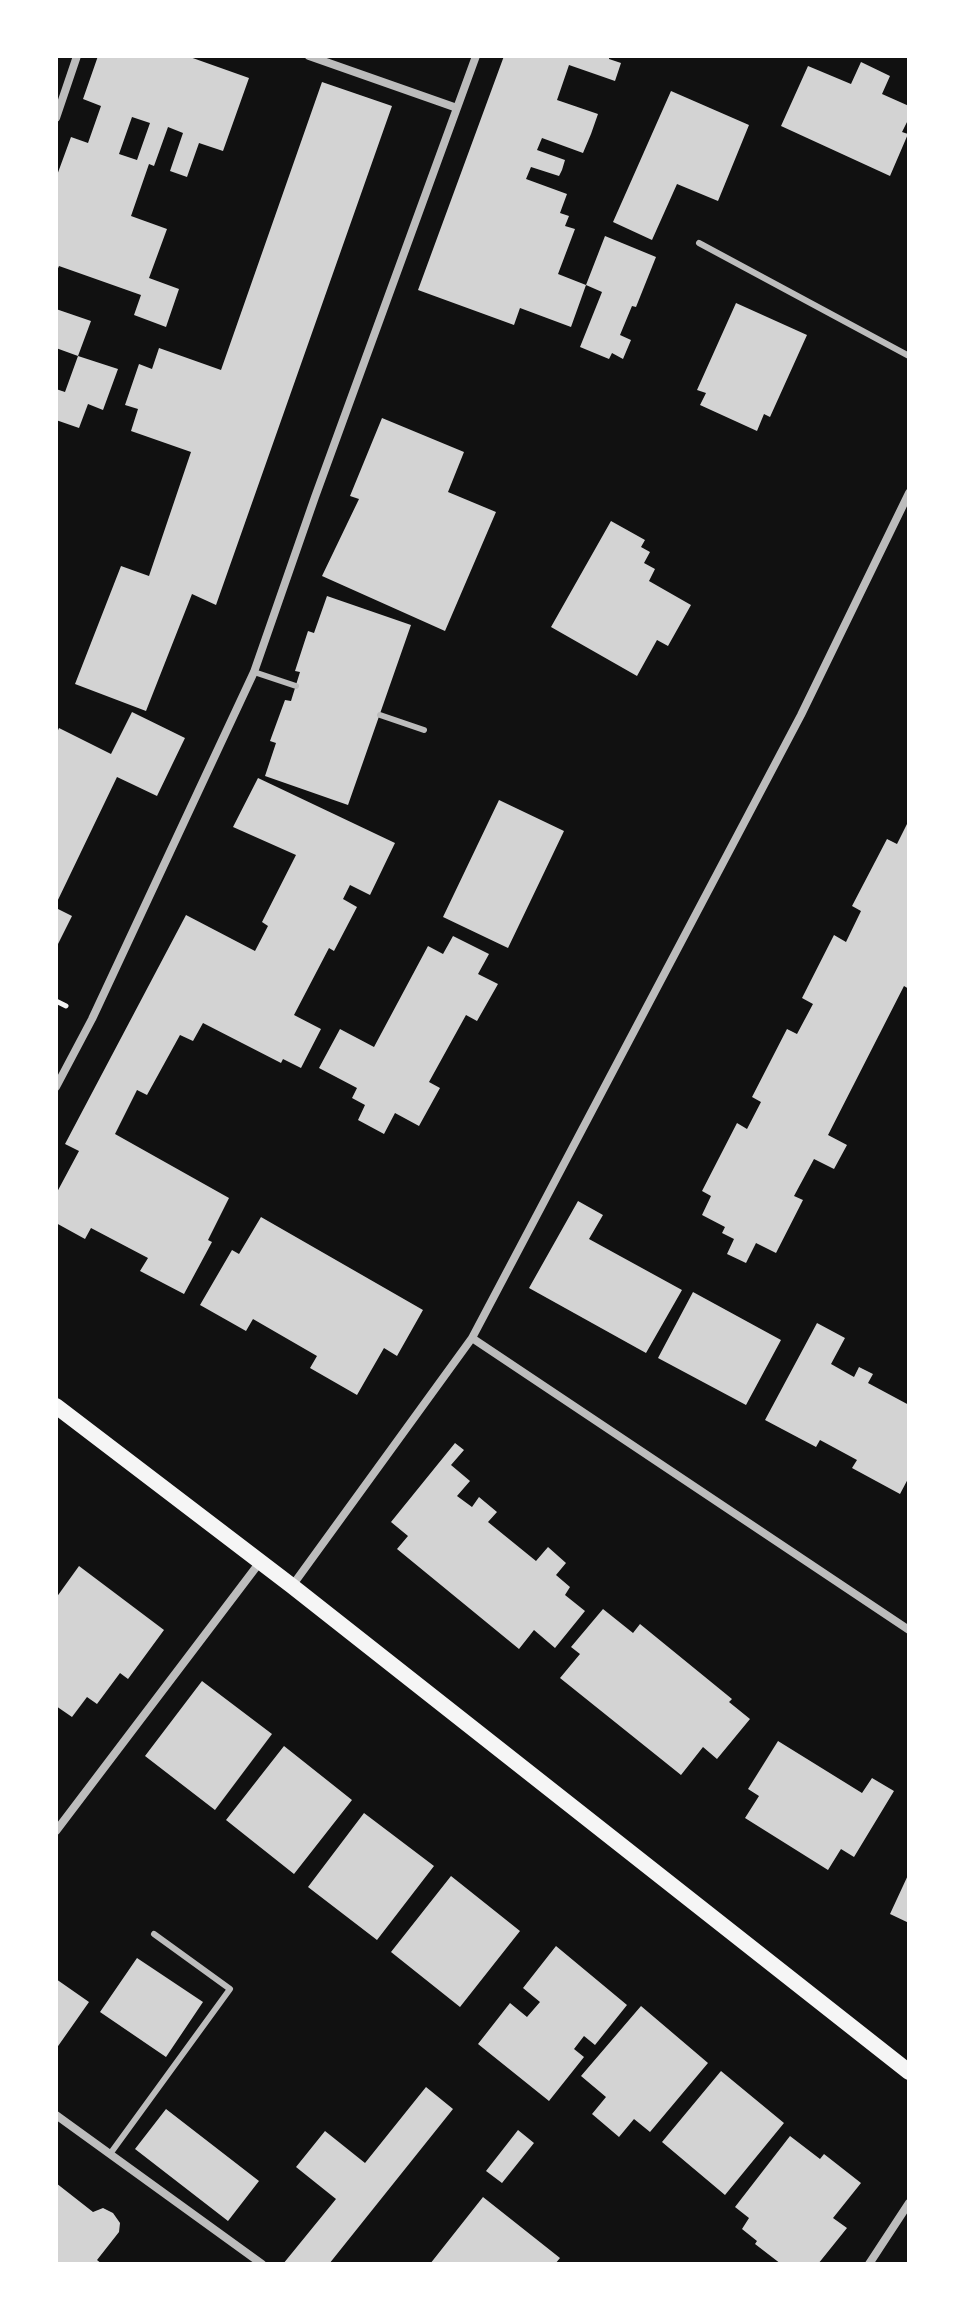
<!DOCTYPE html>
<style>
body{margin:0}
#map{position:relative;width:965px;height:2320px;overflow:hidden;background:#111;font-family:Mulish,sans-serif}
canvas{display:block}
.frame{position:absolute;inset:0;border:58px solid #fff;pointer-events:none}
</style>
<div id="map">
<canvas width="965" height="2320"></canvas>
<div class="frame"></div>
</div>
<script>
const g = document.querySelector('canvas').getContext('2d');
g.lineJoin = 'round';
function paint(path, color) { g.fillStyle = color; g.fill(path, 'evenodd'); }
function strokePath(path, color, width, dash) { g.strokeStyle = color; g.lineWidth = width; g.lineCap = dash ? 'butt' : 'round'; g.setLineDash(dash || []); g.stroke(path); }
paint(new Path2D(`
 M98 56H187L249 78 223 151 199 143 187 177 170 171 183 133 168 127 154 166 149 164 131 216 167 229 149 278 179 289 166 327 134 315 141 295 59 266 56 273V178L71 137 88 143 101 106 83 99ZM132 117 150 123 137 160 119 154Z
 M504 56H609V59L621 63 615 81 569 65 557 100 598 114 591 134 583 153 542 138 537 150 565 160 562 170 559 176 531 167 526 179 567 194 560 213 569 216 565 226 575 229 558 274 586 285 571 327 520 308 514 325 418 290Z
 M861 62 890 76 882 94 909 106V118L902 132 908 134 890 176 781 126 808 66 851 84Z
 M322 82 392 106 216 605 192 594 146 711 75 684 121 566 149 576 191 452 131 431 138 409 125 405 139 364 152 369 159 348 221 370Z
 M671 91 749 125 718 201 677 184 652 240 613 222Z
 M605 236 656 257 636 307 632 306 620 335 631 340 623 359 612 353 609 359 580 347 602 292 586 285Z
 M736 303 807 335 770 417 764 414 757 431 700 405 706 393 697 390Z
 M56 309 91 321 78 356 118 369 103 410 88 404 79 428 56 420V389L65 392 78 356 56 348Z
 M382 418 464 452 448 492 496 512 445 631 322 576 359 499 350 496Z
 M611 521 645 540 641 547 650 552 644 563 655 569 649 581 691 605 668 646 657 640 637 676 551 627Z
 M327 596 411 625 348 805 265 776 276 743 270 741 285 700 291 701 300 672 295 671 308 631 314 633Z
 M132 712 185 738 157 796 117 777 56 904V735L59 728 111 754Z
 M258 778 395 843 370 895 350 885 343 899 357 907 334 951 329 948 294 1015 321 1029 301 1068 283 1059 281 1063 203 1023 193 1041 180 1035 147 1095 137 1090 115 1134 229 1198 208 1240 212 1242 184 1294 140 1271 148 1258 91 1228 85 1239 56 1223V1194L79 1151 65 1144 186 915 255 951 268 926 262 922 296 855 233 827Z
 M499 800 564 831 508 948 443 917Z
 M909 820V989L904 986 828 1135 847 1145 834 1169 814 1159 794 1196 803 1200 776 1253 756 1243 746 1263 727 1254 734 1239 722 1233 725 1227 702 1215 711 1196 702 1191 737 1123 747 1129 761 1102 752 1097 787 1029 797 1034 813 1004 802 998 834 935 846 942 861 911 852 906 887 839 897 844Z
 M56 908 72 916 56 948Z
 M453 936 489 954 478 974 498 984 477 1021 466 1015 429 1082 440 1088 419 1126 395 1113 384 1134 358 1120 365 1105 352 1098 357 1088 319 1068 340 1029 374 1047 428 946 443 954Z
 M578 1201 603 1215 589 1239 682 1290 646 1353 529 1288Z
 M261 1217 423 1310 397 1356 384 1348 357 1395 310 1368 317 1356 253 1319 246 1331 200 1305 232 1250 239 1254Z
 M693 1292 781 1340 746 1405 658 1358Z
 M817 1323 845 1338 831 1364 854 1377 859 1367 873 1374 868 1383 909 1405V1477L900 1494 852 1468 857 1460 820 1440 816 1447 765 1420Z
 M455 1443 464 1450 451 1465 470 1481 457 1496 472 1507 479 1497 497 1512 488 1522 536 1561 548 1547 566 1563 556 1575 570 1587 565 1595 585 1611 555 1648 534 1630 519 1649 397 1549 408 1536 391 1522Z
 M79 1566 164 1630 128 1679 120 1673 97 1704 87 1697 72 1717 56 1706V1598Z
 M603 1609 633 1633 640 1624 732 1699 729 1702 750 1719 717 1759 703 1747 681 1775 560 1678 580 1654 571 1647Z
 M202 1681 272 1734 215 1810 145 1756Z
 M778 1741 862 1793 872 1778 894 1791 854 1857 841 1849 828 1870 745 1818 759 1796 748 1789Z
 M284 1746 352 1800 294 1874 226 1820Z
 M364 1813 434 1866 377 1940 308 1887Z
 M909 1873V1923L890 1914Z
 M451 1876 520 1931 460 2007 391 1952Z
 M556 1946 627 2005 595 2045 584 2036 574 2049 584 2057 549 2101 478 2044 510 2003 527 2017 540 2002 523 1988Z
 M137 1958 203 2002 166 2057 100 2012Z
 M56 1979 89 2002 56 2049Z
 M641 2006 708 2063 650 2132 634 2119 619 2137 592 2114 606 2097 581 2076Z
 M721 2071 784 2123 725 2195 662 2142Z
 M426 2087 453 2109 329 2264H283L336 2199 296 2167 325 2131 365 2163Z
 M166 2109 259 2181 228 2221 135 2149Z
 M518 2130 534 2143 502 2183 486 2171Z
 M790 2136 820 2159 824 2154 861 2183 833 2218 847 2228 818 2264H781L755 2244 757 2241 742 2229 749 2218 735 2207Z
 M56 2183 93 2212 103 2208 113 2213 120 2223 119 2232 97 2260 102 2264H56Z
 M483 2197 560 2258 555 2264H430Z`), '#d3d3d3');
strokePath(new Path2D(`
 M56 1001 66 1006`), '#f5f5f5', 5);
strokePath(new Path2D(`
 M699 243 909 356
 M254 672 296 686
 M380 715 424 730
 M110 2154 230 1989 154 1934`), '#bcbcbc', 6);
strokePath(new Path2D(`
 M309 56 457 108
 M56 118 77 56
 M56 1087 92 1019 254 672 315 497 476 56
 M472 1338 909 1630
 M292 1586 472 1338 801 715 909 493
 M56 1831 260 1562
 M56 2115 262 2264
 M869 2264 909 2203`), '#bcbcbc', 8);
strokePath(new Path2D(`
 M56 1406 292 1586 909 2072`), '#f5f5f5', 16);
</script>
